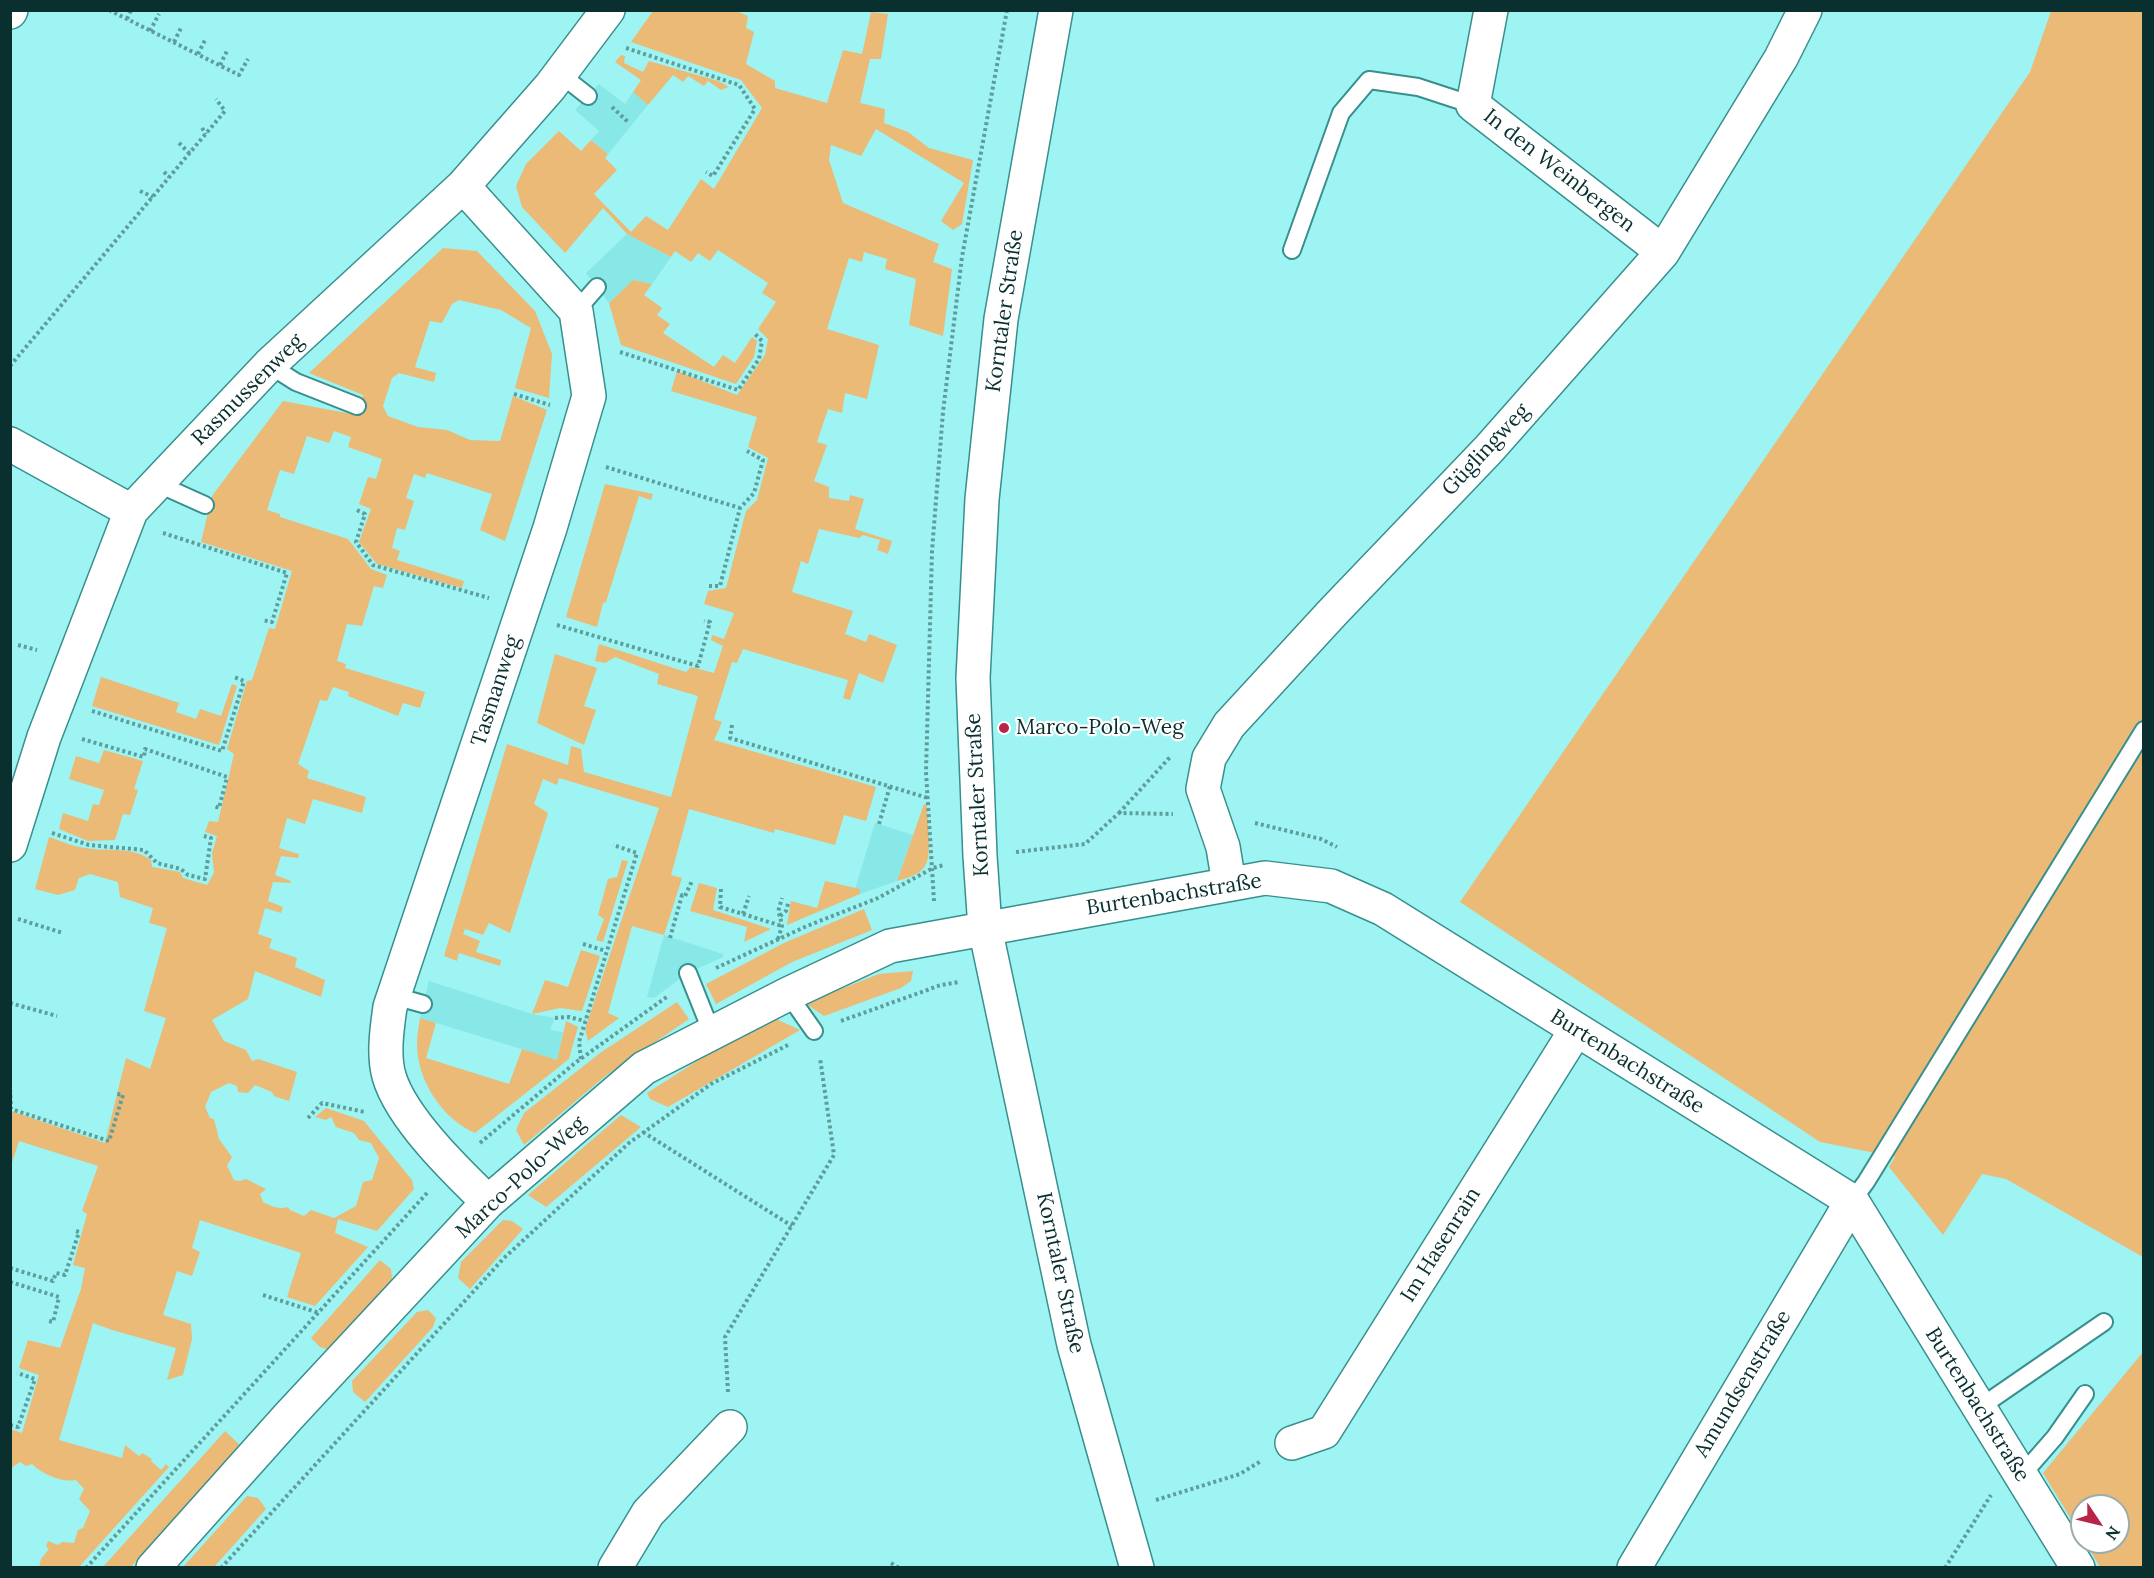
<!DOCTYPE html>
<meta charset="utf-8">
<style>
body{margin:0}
#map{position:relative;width:2154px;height:1578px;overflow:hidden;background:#9ef4f2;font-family:Lora,serif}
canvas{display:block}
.frame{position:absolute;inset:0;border:12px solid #092f2f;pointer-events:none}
.north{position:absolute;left:2070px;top:1494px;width:60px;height:60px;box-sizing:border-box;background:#fff;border:2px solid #9dacac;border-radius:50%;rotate:125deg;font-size:16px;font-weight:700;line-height:24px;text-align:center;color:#092f2f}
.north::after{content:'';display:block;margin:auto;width:21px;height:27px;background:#b72646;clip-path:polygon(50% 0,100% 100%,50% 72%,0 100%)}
</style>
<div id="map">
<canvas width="2154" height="1578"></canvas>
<div class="frame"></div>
<div class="north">N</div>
</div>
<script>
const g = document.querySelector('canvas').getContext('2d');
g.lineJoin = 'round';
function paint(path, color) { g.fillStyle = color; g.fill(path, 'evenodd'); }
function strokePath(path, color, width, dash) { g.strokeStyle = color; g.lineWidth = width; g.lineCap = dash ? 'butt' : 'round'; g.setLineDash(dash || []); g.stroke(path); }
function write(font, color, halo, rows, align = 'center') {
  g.font = font + ' Lora,serif'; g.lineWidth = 4.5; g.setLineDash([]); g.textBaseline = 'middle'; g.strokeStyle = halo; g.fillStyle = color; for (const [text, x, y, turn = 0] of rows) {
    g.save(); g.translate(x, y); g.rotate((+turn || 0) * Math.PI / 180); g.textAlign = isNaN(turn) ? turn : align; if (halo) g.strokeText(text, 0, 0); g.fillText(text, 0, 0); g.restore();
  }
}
paint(new Path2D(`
 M599 84 625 104 633 92 648 105 608 154 591 140 599 131 575 110Z
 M627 234 671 257 652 284 633 280 609 303 586 273Z
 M875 823 913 835 897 881 860 894V889H855Z
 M664 935 723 954V957L688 973 654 998 647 997Z
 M429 981 532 1014 555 1018 550 1030 563 1032 557 1060 420 1018Z`), '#87e8e7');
paint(new Path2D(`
 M653 11H736L748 16 746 28 754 32 746 64 775 81V88L827 103 843 50 862 54 871 12 888 14 881 59H870L860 103 885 109 884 123 908 132 929 148 973 160 962 224 953 230 941 221 964 183 876 129 861 156 831 145 829 160 843 203 939 244 933 262 952 269 943 336 909 325 916 279 885 269 887 259 864 252 862 262 849 258 827 329 879 345 867 399 845 393 842 413 828 409 817 442 827 445 814 481 829 487V498L849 501 850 495 864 499 855 529 892 541 888 554 877 550 880 540 863 535 859 538 819 529 808 564 801 561 792 592 853 611 845 634 866 642 869 634 897 645 883 683 859 673 850 700 843 698 848 680 743 649 737 663 732 662 714 719 722 722 714 740 876 787 866 821 844 815 835 845 775 829 774 833 689 809 671 875 682 878 664 935 632 926 608 1013 619 1018 588 1041 585 1029 659 808 559 778 557 785 543 779 534 804 548 813 510 933 489 923 483 935 465 929 463 934 480 941 476 952 501 960 500 966 459 953 457 961 444 956 507 744 568 765 571 746 581 749 584 772 671 797 698 696 657 684 659 674 615 657 605 663 595 661 599 644 686 672 691 667 714 673 723 646 711 640 712 635 724 639 734 613 704 604 708 591 726 588 746 511 757 500 768 458 748 447 757 417 671 391 677 371 737 395 765 355 768 339 758 329 776 302 762 293 768 283 718 250 710 261 698 253 691 262 675 251 671 257 627 234 603 208 565 253 522 207 516 186 526 164 559 131 581 151 591 140 608 154 605 158 617 170 594 194 631 232 646 216 668 230 701 179 714 189 762 108 741 80 631 42Z
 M2051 11H2143V1257L2006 1179 1982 1174 1943 1235 1889 1167 1895 1157 1820 1142 1460 902 2030 72Z
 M621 55 625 56 624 63 643 72 649 61 718 81 729 87 721 90 708 81 704 86 688 76 683 82 673 75 648 105 633 92 641 80 615 62Z
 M443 248 477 251 535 311 552 354 549 398 515 388 531 328 501 310 459 300 452 304 442 323 430 321 415 367 436 373 434 382 399 373 392 378 383 406 388 416 418 427 447 430 470 440 500 441 513 396 547 410 505 541 480 530 492 494 427 473 425 478 414 474 406 498 414 501 405 530 397 528 392 548 400 551 397 560 464 581 462 588 377 564 359 542 371 509 359 504 368 477 376 479 382 459 348 447 351 437 334 431 329 443 307 436 294 474 280 470 267 510 280 514V517L348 539 371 569 387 575 383 588 374 586 362 626 347 624 337 661 346 664 345 668 425 692 420 708 403 703 398 716 348 696 349 692 333 687 327 701 320 700 298 764 309 771 307 778 366 797 362 813 313 799 305 824 287 818 279 848 299 854 298 858 281 856 275 875 291 881 290 883 273 882 268 901 283 907 281 913 265 908 258 934 272 939 269 948 297 958 295 967 325 980 321 997 255 971 248 999 212 1020 224 1041 246 1050 252 1061 258 1059 297 1072 289 1101 274 1096 272 1092 255 1085 248 1093 238 1092 237 1086 229 1083 211 1092 205 1107 210 1118 214 1119 219 1139 232 1157 227 1166 234 1180 240 1181 246 1179 266 1189 260 1194 263 1202C271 1206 279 1210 288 1207L290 1210 304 1216 311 1210 334 1218 356 1206 363 1182 372 1180 379 1158 371 1143 359 1140 354 1133 336 1127 331 1117 326 1120 315 1117 326 1108 364 1121 412 1180 414 1189 377 1231 338 1219 335 1233 368 1247 315 1306 287 1297 301 1253 200 1220 192 1248 200 1252 192 1276 177 1271 163 1315 191 1324 192 1339 183 1375 167 1380 176 1348 112 1330 93 1323 59 1440 122 1458 125 1445 139 1456 142 1453 152 1459 151 1461 161 1470 166 1464 169 1467 79 1567H39L41 1559 49 1549 46 1546 48 1541 58 1545 62 1542 74 1543 78 1530 83 1528 90 1511 79 1499 84 1489 76 1480C62 1483 42 1474 32 1464L26 1466 20 1462 11 1468 10 1429 22 1433 39 1375 19 1368 28 1340 60 1348 81 1289 85 1268 73 1265 87 1214 82 1211 98 1166 19 1141 11 1166V1111L105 1143 126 1058 150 1069 166 1018 144 1011 167 928 149 923 153 908 120 897 118 882 90 874 79 878 75 890 58 895 35 889 49 837C61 841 74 847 86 848 108 852 132 846 151 860L152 867 180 872 183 878 207 885 214 873 212 853 217 836 205 832 209 821 218 822 234 754 227 749 247 681 252 680 269 628 275 629 292 571 201 542 212 496 283 401 357 415 363 395 309 373Z
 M633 280 652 284 644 295 662 308 657 315 670 324 663 333 714 367 723 355 735 363 752 337 757 341 754 357 736 384 621 345 609 303Z
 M605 484 653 494 651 500 639 496 606 602 603 603 597 627 566 617Z
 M555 654 597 668 584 706 596 710 584 745 537 723Z
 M101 677 179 703 176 712 196 719 200 709 221 716 232 684 237 686 219 745 92 706Z
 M104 750 143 761 134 789 138 790 130 815 123 814 115 840 88 841 59 829 63 813 88 821 93 804 99 805 104 790 69 779 76 756 99 763Z
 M924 804 927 805C927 820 932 852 926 864 921 875 907 878 897 881Z
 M622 860 628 861 603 942 596 940 604 919 598 915 608 879 617 877Z
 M825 881 860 889V894L787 925 791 901 817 908Z
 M699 883 717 888 713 910 771 929 744 942 747 927 690 911Z
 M864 909 872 930 792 962 716 1004 706 984 784 943Z
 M581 950 600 956 582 1011 560 1008 532 1014 545 980 568 987Z
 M913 971 911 981 901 988 824 1016 805 1003 879 974Z
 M677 1002 689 1019 604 1077 524 1145 516 1130 524 1113 600 1053Z
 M420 1018 436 1023 426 1058 509 1084 522 1049 557 1060 566 1021 578 1027 569 1059 475 1133C442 1119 416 1079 417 1042 417 1034 419 1026 420 1018Z
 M776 1019 800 1030 668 1107 650 1099 647 1093 749 1028Z
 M621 1115 641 1127 546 1207 528 1195Z
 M503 1220 512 1221 523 1229 470 1289 458 1278 461 1262Z
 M380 1260 391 1269 392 1279 330 1350 320 1347 311 1338Z
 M428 1310 436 1318 433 1327 365 1402 353 1392 352 1381 417 1312Z
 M2143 1352V1567H2100L2085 1542H2118V1506H2082V1537L2043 1473Z
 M225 1431 241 1446 131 1567 102 1568Z
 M247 1496 258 1498 266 1509 214 1567H183Z`), '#eaba76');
const lane = new Path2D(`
 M560 74 588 96
 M1292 250 1341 113 1369 80 1418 87 1473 105
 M576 311 597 287
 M269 365 296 382 357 406
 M156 483 205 505
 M688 973 712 1033
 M788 994 814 1031
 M394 996 423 1004
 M1852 1201 1866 1182 2144 730
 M1979 1408 2104 1322
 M2021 1476 2055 1437 2085 1394`);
const street = new Path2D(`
 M1491 10 1473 105 1663 252
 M10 12 11 10
 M463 186 576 311 589 396 550 528 390 1007C387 1028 383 1055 389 1076 401 1118 457 1172 488 1202
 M10 444 131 511
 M10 845 44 737 131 511 269 365 463 186 550 87 608 10
 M1229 884 1223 847 1203 789 1209 758 1229 725 1333 612 1489 449 1663 252 1781 58 1805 10
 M1292 1443 1324 1432 1576 1030
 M153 1568 288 1417 488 1202 644 1068 788 994 890 946 1265 878 1331 886 1383 909 1852 1201 2078 1568
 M615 1568 648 1513 730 1427
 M1634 1568 1852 1201`);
const secondary = new Path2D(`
 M1056 10 1001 319 982 499 973 678 980 856 985 928 1074 1345 1137 1568`);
strokePath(lane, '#378f8e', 20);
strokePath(street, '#378f8e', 36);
strokePath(secondary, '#378f8e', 36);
strokePath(new Path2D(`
 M109 10 239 75 248 59
 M127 19 131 10
 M150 31 159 14
 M174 42 182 26
 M626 48 739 85 755 109 713 176 706 172
 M198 54 206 38
 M220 65 228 49
 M612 107 628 122
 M202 128 206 134
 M179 143 190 154
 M164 172 169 177
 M140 191 153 197
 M620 352 738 390 759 359 762 341 755 334
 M10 366 225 111 216 99
 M514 394 550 405
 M606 467 740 508
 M357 510 365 514 356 542 373 565 489 598
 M163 533 287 573 272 622 262 620
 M709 586H720L740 508 754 493 763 460 747 451
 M557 625 698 666 710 622 704 621
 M18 645 37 650
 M92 711 222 751 244 681 234 677
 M732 725 730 738 928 798
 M82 739 144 757 145 749 227 777 219 808 214 806
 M1119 813 1171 756
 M1255 823 1321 839 1337 847
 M879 824 890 786
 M52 833 89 845 144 850 157 863 181 869 188 875 205 879 211 838 204 836
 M1016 852 1085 844 1119 813 1173 814
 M721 889 720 907 782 926
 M934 901 926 772 932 551 943 412 962 257 1007 10
 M743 914 749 896
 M780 916 778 912 782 898
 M18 919 63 933
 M670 938 682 895 685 896 692 881
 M778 939 782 926 780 916 786 911 789 901
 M583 944 606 951
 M716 968 807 926 878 898 933 868 944 865
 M10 1003 57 1016
 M555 1018 569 1017 585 1021
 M841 1021 941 985 959 982
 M581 1059 579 1042 637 853 613 845
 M10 1089 11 1109 109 1141 123 1095 117 1094
 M308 1118 322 1103 365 1112
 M643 1132 792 1226
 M480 1143 575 1063 668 996
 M10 1268 53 1281 56 1273 65 1275 79 1232 76 1231
 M10 1282 59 1297 53 1322 49 1321
 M263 1295 319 1313
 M728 1392 725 1337 834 1155 820 1058
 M10 1425 18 1427 35 1379 17 1373
 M1156 1500 1240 1474 1261 1461
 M891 1563 899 1568
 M86 1568 427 1193
 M221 1568 504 1258 629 1143 711 1084 788 1045
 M1945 1568 1991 1495`), '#5d9e9c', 4, [3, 3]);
strokePath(lane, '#fff', 16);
strokePath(street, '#fff', 33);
strokePath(secondary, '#fff', 33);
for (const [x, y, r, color] of [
 [1004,728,6,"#b72646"]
]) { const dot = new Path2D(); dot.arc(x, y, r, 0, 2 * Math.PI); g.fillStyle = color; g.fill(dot); strokePath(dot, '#fff', 2); }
write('21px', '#092f2f', '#fff', [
 ["In den Weinbergen",1559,171,38],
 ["Korntaler Straße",1005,311,-82],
 ["Rasmussenweg",248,390,-45],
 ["Güglingweg",1486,450,-47],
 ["Tasmanweg",496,691,-72],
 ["Korntaler Straße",978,795,-93],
 ["Burtenbachstraße",1174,895,-9],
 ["Burtenbachstraße",1627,1062,32],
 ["Marco-Polo-Weg",521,1178,-43],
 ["Im Hasenrain",1441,1245,-58],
 ["Korntaler Straße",1060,1273,78],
 ["Amundsenstraße",1743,1384,-59],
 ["Burtenbachstraße",1977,1405,58]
]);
write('21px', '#092f2f', '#fff', [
 ["Marco-Polo-Weg",1016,728]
], 'left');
</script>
